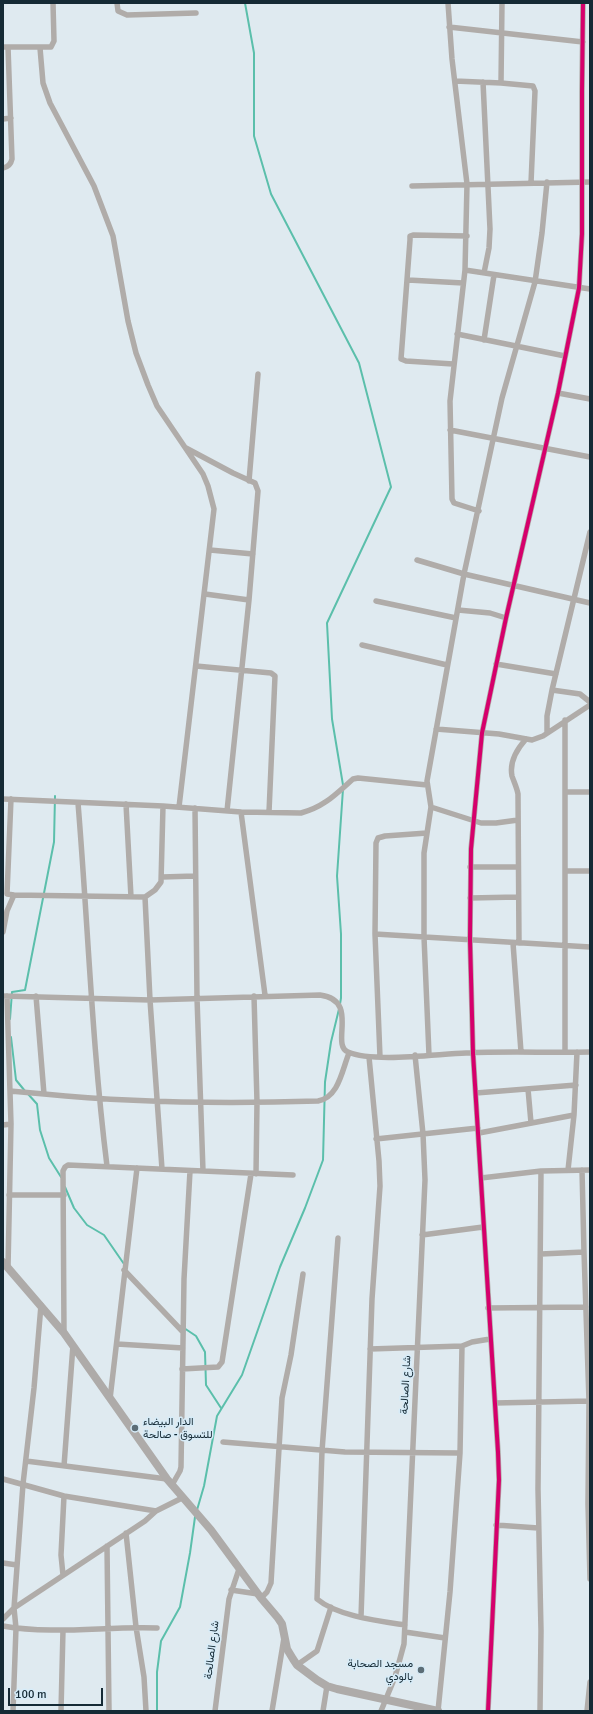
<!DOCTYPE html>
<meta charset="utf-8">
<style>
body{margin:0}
#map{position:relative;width:593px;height:1714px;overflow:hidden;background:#dfeaf0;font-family:Signika,sans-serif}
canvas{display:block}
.frame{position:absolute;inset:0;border:4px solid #152a35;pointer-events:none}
.scale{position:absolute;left:8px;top:1688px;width:95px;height:18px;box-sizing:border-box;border:2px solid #152a35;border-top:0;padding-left:5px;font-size:12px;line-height:14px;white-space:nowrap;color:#152a35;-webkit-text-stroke:3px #d7ecf8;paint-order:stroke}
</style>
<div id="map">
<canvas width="593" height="1714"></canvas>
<div class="frame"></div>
<div class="scale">100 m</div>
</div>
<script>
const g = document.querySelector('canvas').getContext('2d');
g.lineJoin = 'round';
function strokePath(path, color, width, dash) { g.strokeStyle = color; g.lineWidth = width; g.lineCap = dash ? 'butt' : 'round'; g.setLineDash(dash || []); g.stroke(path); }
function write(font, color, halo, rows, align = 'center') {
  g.font = font + ' Signika,Vazirmatn,sans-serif'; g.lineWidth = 3; g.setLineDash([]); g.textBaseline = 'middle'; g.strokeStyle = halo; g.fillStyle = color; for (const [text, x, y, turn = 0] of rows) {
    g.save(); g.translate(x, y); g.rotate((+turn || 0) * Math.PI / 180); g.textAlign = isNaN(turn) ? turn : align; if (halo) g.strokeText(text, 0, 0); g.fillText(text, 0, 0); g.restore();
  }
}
strokePath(new Path2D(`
 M245 3 254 53V136L271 194 359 363 391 487 327 623 332 719 343 785
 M340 1004 341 998V934L337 876 343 789
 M10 1019 12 992 25 990 54 842 55 796
 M11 1037 16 1080 25 1091
 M28 1094 37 1104 40 1130 49 1158 61 1177
 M65 1187 74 1208 87 1225 104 1235 124 1264
 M184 1328 196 1336 205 1352 206 1385 221 1408
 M197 1510 204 1486 217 1416 242 1375 280 1267 305 1208 323 1160 325 1082 331 1042 339 1009
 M157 1711V1672L161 1641 180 1607 190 1553 195 1517`), '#5bbfab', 2);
strokePath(new Path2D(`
 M117 3 118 11 127 15 196 13
 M448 3 452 59 467 184 465 270 450 401 452 499 454 503 479 511
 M449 27 583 42
 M3 47H51L54 41 53 3
 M40 48 43 83 50 103 94 186 113 236 128 321 136 353 148 385 157 406 203 474 208 486 214 509 179 807
 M455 81 501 83 533 86 535 91 531 183
 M483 82 490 229 489 248 484 273
 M501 83 502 3
 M3 119 11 118
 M3 168C8 167 11 164 12 159L8 47
 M412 186 590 182
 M465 270 590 289
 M408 280 463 283
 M457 334 565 356
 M484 340 494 275
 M453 364 406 361 401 359 410 240V236L413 235 467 236
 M558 393 590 399
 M450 430 590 457
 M186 448 233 473 255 483 258 491 249 600 227 811
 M249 481 258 374
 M210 550 253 554
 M417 560 464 574 590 603
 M205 594 249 600
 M376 601 456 618
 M458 610 490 613 506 618
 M362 645 447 665
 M496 664 556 674
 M196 666 271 673 275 676 269 812
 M552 690 580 694 590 702
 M565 720V1052
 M436 729 499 734 532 740 543 736 590 705
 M547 733V716L552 690 590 532
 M566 792H590
 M3 799 163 806 241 812 265 995
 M11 799 7 894 14 895 145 897 150 1000 162 1169
 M78 803C88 924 92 1046 107 1166
 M126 804 131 897
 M431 807 481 823H496L518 820
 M195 808 197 998 203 1171
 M241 812 301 813C324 807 336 794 353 779L358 778 427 785
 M470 867H518
 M565 871H590
 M162 877 195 876
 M145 897 155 890 161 882 163 806
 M470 898 518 897
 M3 932 7 911 14 895
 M375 934 590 947
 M513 943 521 1052
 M519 943 518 794C517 788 514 782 512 776 509 761 517 749 526 739
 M3 996 150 1000 320 995C360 1000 330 1045 348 1052 374 1063 436 1054 466 1053 507 1051 549 1053 590 1052
 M7 996 11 1124 8 1268
 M36 996 44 1094C135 1103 226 1104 318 1101 339 1097 342 1070 349 1053
 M254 996 257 1102 256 1174
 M429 1055 424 937V853L431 807 427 781 464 574 502 398 535 282 542 233 547 182
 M380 1057 375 934 376 843 378 838 385 836 427 833
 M528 1089 531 1123
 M10 1091 44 1094
 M476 1093 576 1085
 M3 1125 11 1124
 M479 1133 574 1115
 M376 1139 478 1128
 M568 1170 574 1115 577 1052
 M582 1170 584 1252
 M481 1178 541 1171 590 1170
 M9 1195H64
 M422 1235 483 1227
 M338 1238 322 1451 317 1599C337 1616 379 1621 405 1625
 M541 1254 584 1252 589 1401 588 1504 590 1579
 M124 1270 183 1332
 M488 1308 586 1307
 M64 1333 63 1171 65 1167 68 1165 293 1175
 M117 1344 183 1348
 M462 1346 472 1342 490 1339
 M370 1349 462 1346 460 1453 450 1592 438 1711
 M182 1369 218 1367 222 1362 251 1174
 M110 1399 137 1168
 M495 1403 590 1401
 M223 1442 345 1452 460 1453
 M26 1461 167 1479
 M64 1466 73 1345
 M3 1479 64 1496 156 1511
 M172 1485 180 1471 181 1467 184 1279 190 1171
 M496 1525 538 1528
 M126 1533 136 1627 144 1677 146 1711
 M107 1546 109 1711
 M3 1563 17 1565
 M63 1575 61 1555 64 1496
 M231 1590 258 1594
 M261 1598 267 1592 271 1583 282 1398 291 1355 303 1274
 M361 1617 372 1299 380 1186 379 1161 369 1057
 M3 1619 14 1608 145 1521 156 1511 182 1498
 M3 1626C54 1635 106 1626 157 1628
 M405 1632 445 1638
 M297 1665 317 1651 331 1607
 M13 1711 16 1628 14 1608 23 1484 34 1388 41 1305
 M61 1711 63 1630
 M215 1711 229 1599 239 1569
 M272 1711 284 1638
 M323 1711 327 1686
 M381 1711 395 1677 404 1644 425 1180 423 1134 415 1055
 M488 1711 499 1480 498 1452 473 1053 470 939 471 849 482 733 506 618 558 393 579 288 582 234V91L583 3
 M540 1711 541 1631 538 1489 541 1171
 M587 1711 590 1682`), '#b0aca9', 5.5);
strokePath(new Path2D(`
 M3 1262 64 1333 167 1479 211 1530 261 1598 278 1618 282 1624 287 1649 293 1659 297 1665 317 1680 327 1686 337 1689 438 1711`), '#aeaba9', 8);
strokePath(new Path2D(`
 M488 1711 499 1480 498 1452 473 1053 470 939 471 849 482 733 506 618 558 393 579 288 582 234V91L583 3`), '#d6006c', 4);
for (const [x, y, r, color] of [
 [135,1428,4,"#5c6d76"],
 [421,1670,4,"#5c6d76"]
]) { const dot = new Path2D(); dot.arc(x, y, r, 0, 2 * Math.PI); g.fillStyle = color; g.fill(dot); strokePath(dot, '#d7ecf8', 1.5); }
write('11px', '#152a35', '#d7ecf8', [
 ["شارع الصالحة",406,1385,-87],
 ["شارع الصالحة",212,1650,-83]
]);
write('11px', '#152a35', '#d7ecf8', [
 ["الدار البيضاء",143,1422],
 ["للتسوق - صالحة",143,1435],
 ["مسجد الصحابة",413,1664,"right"],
 ["بالودي",413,1677,"right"]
], 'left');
</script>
